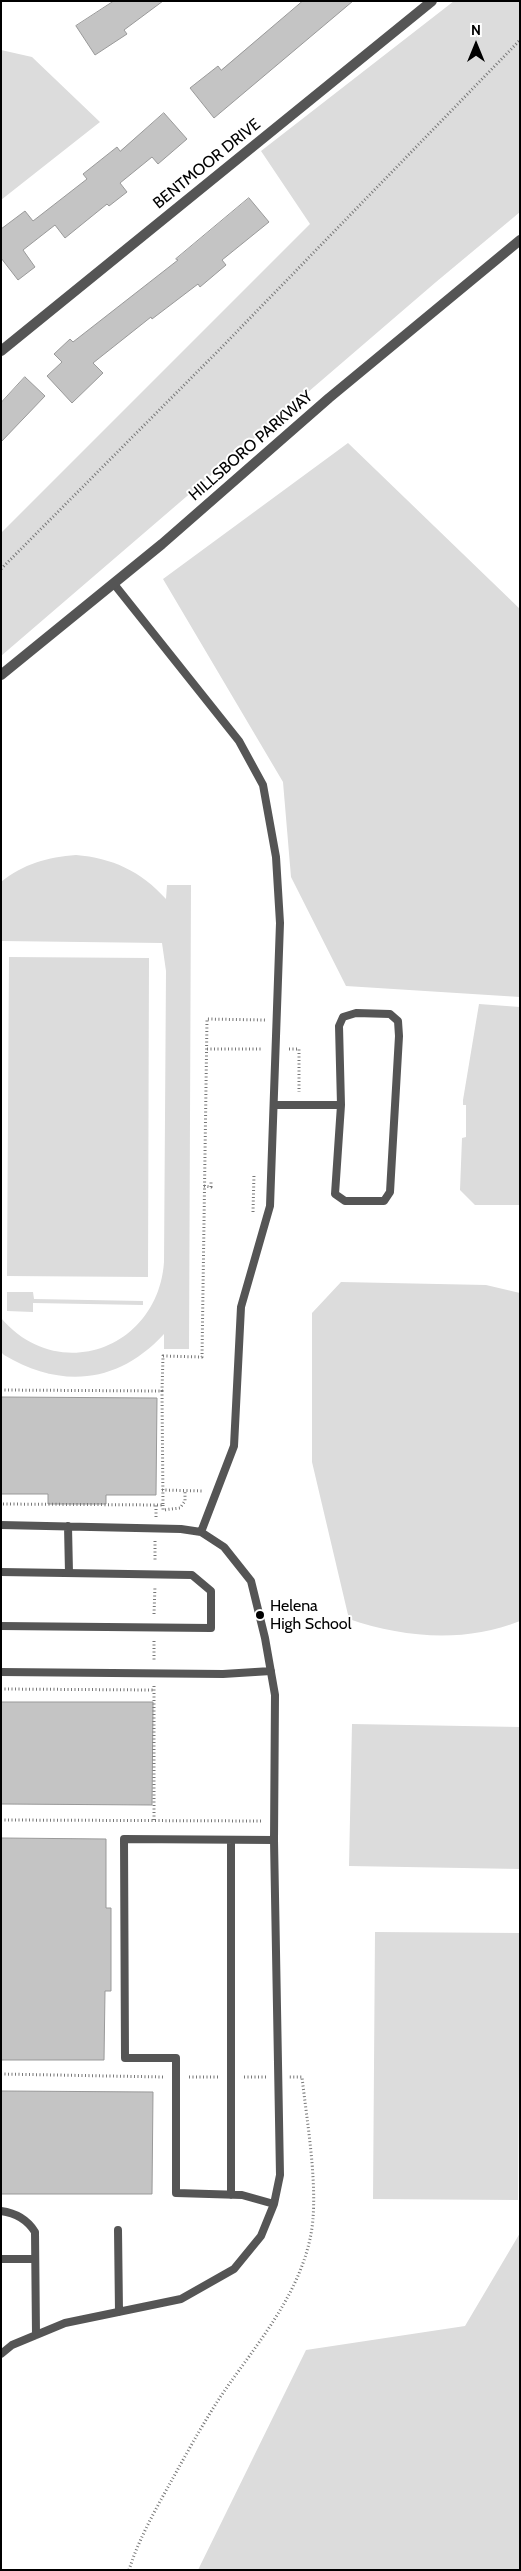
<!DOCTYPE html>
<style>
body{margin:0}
#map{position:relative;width:521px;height:2571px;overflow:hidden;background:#fff;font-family:Cabin,sans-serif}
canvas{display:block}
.frame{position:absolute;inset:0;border:2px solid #000;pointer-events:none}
.north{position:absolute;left:451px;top:20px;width:50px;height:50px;-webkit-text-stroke:4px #fff;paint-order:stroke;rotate:0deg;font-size:14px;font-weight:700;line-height:20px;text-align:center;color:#000}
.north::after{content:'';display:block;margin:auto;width:18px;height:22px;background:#000;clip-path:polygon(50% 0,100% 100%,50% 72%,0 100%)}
</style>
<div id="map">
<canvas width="521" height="2571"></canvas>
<div class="frame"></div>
<div class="north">N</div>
</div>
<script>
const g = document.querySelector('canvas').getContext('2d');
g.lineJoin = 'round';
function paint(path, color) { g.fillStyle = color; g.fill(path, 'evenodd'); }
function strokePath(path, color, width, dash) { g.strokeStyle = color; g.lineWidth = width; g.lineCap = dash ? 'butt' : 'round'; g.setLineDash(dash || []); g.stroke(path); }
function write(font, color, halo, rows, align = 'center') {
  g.font = font + ' Cabin,sans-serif'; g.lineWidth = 4; g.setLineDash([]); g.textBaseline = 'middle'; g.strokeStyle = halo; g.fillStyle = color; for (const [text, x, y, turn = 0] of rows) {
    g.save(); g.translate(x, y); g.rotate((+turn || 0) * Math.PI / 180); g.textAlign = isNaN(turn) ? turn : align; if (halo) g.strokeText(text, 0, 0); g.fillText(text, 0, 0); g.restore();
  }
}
paint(new Path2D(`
 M454 1H520V212L436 282 1 656V533L310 224 261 151Z
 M1 50 32 57 100 122 1 200Z
 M348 443 520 609V997L346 986 291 877 283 782 163 579Z
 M76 855C112 858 141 871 166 899L167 885H191L189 1349H164V1334C118 1384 61 1389 4 1355L1 1352V1318C58 1385 158 1349 164 1262L166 971 162 943 1 941V882C23 864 48 857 76 855Z
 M9 957 149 958 148 1277 7 1276Z
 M479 1004 520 1007V1205H475L460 1190 462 1138 466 1137V1105H463V1100Z
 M341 1282 486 1285 520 1293V1621C465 1643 404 1638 349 1619L312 1462V1313Z
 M7 1292H33L34 1299 143 1301V1305L33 1303V1312L7 1311Z
 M352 1724 520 1727V1869L349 1866Z
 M375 1932 520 1933 518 2200 373 2199Z
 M520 2233V2570H198L306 2350 465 2326Z`), '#dcdcdc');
const building = new Path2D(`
 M114 1H163L124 30 127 34 95 55 76 26Z
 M303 1H353L214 118 190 88 218 66 221 70Z
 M164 113 187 139 158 164 152 157 120 183 127 192 109 206 107 204 65 238 55 225 23 250 35 267 18 280 1 258V229L25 211 33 221 87 179 83 174 117 147 120 151Z
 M249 198 269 222 222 260 226 265 200 287 198 284 152 319 151 317 93 363 103 373 72 403 47 376 62 362 54 354 70 339 73 342 178 260 176 259Z
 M25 377 45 396 1 442V403Z
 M1 1397 157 1398 156 1495H106V1504H48V1494H1Z
 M1 1702H153L152 1805 1 1804Z
 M1 1838 106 1839V1908H111V1991H105L104 2060H1Z
 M1 2091 153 2092 152 2194H1Z`);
paint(building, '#c4c4c4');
strokePath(building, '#999', 1);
strokePath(new Path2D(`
 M1 569 220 349 520 40
 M207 1049H263
 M289 1049H299V1092
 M204 1186 211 1187V1181
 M253 1212 254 1174
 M1 1390 162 1391 163 1505 1 1504
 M162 1391 163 1356 202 1357 207 1019 265 1020
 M162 1490 204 1491
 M163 1505V1510L180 1508 185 1501V1491
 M156 1517V1505
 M155 1541V1562
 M154 1614 155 1586
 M154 1641V1662
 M1 1689 154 1690
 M1 1820 263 1821
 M154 1820V1686
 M1 2074 163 2077
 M189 2077H218
 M244 2077H266
 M129 2570C139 2538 157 2507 173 2478 189 2449 205 2420 223 2393 256 2345 297 2298 310 2239 320 2195 307 2123 302 2077H289`), '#777', 3, [1, 2.5]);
strokePath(new Path2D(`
 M114 584 239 741 263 785 276 857 280 923 270 1206 241 1307 234 1446 201 1532
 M274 1105H341L339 1026 343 1017 356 1013 390 1014 398 1021 399 1036 390 1192 384 1201H345L335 1194 341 1105
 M1 1525 181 1529 201 1532 224 1547 251 1581 265 1638 275 1695 274 1840 280 2175 274 2204 261 2236 234 2269 181 2299 65 2323 12 2345 1 2354
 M68 1526 69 1573
 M1 1572 192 1575 211 1591V1628L1 1626
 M1 1672 223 1674 271 1671
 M231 1840V2195
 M274 2204 242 2195 176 2193V2058H125L124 1839 274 1840
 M1 2211C16 2213 27 2219 35 2232L36 2335
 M118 2230 119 2312
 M1 2259H35`), '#555', 8);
strokePath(new Path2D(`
 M1 351 432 1`), '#555', 10);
strokePath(new Path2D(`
 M1 675 162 544 329 398 520 240`), '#555', 10);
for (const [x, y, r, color] of [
 [260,1615,5,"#000"]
]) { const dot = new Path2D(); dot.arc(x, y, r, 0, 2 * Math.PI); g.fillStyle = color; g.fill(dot); strokePath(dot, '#fff', 2); }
write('16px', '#000', '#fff', [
 ["BENTMOOR DRIVE",207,164,-39],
 ["HILLSBORO PARKWAY",251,446,-41]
]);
write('16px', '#000', '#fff', [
 ["Helena",270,1606],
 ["High School",270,1624]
], 'left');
</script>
